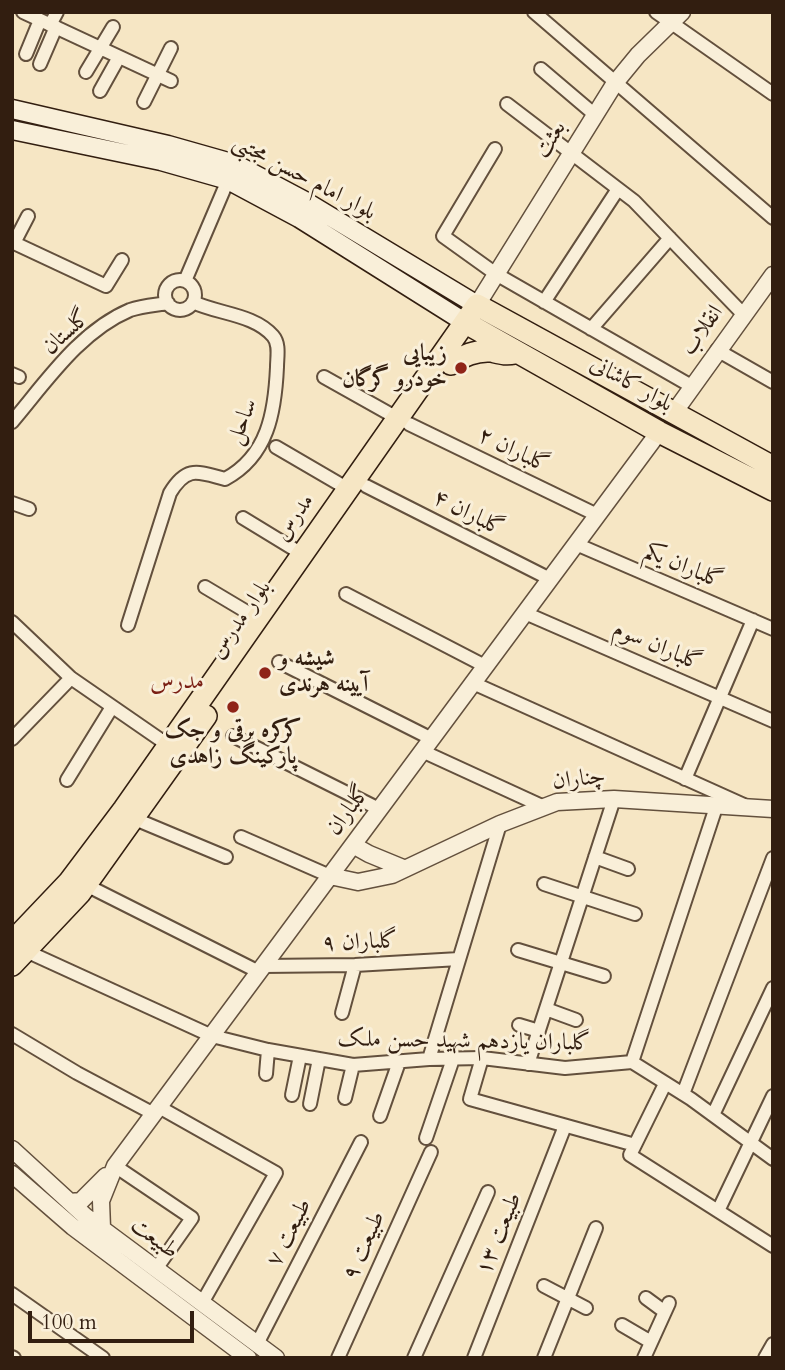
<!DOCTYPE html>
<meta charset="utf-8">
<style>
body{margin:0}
#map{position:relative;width:785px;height:1370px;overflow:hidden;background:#f6e6c4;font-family:Cardo,serif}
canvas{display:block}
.frame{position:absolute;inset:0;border:14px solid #321e10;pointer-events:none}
.scale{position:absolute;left:28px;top:1311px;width:166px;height:32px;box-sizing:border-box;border:4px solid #321e10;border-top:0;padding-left:9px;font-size:21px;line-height:24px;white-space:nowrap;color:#321e10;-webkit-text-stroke:5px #f9efd9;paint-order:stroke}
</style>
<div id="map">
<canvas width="785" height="1370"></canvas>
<div class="frame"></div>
<div class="scale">100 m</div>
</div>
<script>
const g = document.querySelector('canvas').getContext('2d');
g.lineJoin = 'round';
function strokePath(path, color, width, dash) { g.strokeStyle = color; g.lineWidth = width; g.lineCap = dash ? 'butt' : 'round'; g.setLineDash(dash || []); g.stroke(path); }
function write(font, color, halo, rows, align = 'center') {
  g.font = font + ' Cardo,Amiri,serif'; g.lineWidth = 6; g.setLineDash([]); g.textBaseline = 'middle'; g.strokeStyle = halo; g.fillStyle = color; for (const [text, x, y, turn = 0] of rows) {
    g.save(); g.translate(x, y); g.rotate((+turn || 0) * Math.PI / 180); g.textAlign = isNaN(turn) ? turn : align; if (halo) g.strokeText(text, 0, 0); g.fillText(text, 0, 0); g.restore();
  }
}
const minor = new Path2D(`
 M23 12 171 81
 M534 12 773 218
 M656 12 773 94
 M50 25 57 12
 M26 54 40 20
 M40 64 56 27
 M541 69 594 114
 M86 72 113 27
 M100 91 119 57
 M144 102 171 48
 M507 104 634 201 743 314
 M495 149 443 236 496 274 693 387
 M12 242 106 286 122 260
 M14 243 28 216
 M165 295a15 15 0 1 1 30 0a15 15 0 1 1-30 0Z
 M185 281 228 180
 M544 302 618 189
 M591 329 670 238
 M717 350 773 382
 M12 374 19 377
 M324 377 397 418
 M12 422C46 382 80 331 130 310 142 306 156 305 168 303
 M409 424 597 515
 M276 447 348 489
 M366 486 550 579
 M12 503 29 509
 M243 518 302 554
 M576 544 773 629
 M205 587 257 618
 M346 594 485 666
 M525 613 773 721
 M12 622 71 678 168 745
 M128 625 170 493C187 465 198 472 225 479 268 456 275 412 277 367 277 357 280 344 273 336 254 314 218 314 193 302
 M279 662 432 739
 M473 683 744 805
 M233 736 379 809
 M12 739 71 678
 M422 751 544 807
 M685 779 753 620
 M67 780 112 707
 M135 819 226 857
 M241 837 330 876
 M595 857 628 869
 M544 884 635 914
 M86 885 259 972
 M518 950 604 976
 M26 951 212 1036 268 1050 353 1065 429 1059 482 1058 565 1068 632 1062 691 1099 773 1159
 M263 966 355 965 459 959
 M546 1009 576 1020
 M342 1013 355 965
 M519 1025 539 1031
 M12 1034 77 1073 154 1114
 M482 1058 470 1099 635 1145
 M429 1059 500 824
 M632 1062 717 804
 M528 1064 614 799
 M266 1074 268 1050
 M665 1084 630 1155 773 1246
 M683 1094 773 858
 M292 1095 300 1056
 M345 1098 353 1065
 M310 1104 319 1059
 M159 1107 276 1173 202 1303
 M713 1115 773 988
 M380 1116 399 1062
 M426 1138 453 1059
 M115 1166 192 1218 156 1269
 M718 1211 773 1096
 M544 1286 586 1308
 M12 1294 103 1358
 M646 1298 665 1312
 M622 1325 651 1342
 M257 1344 361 1142
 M12 1357 14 1358
 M338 1358 431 1152
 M414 1358 488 1192
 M474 1358 565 1126
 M544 1358 596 1228
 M644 1358 669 1303
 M765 1358 773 1344`);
const tertiary = new Path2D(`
 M477 305 615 83 638 55 682 12
 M673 414 773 275
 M353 845 369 854 403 868
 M330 876 358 882 392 875 500 824 557 802 614 799 773 809
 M12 1149 85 1216 276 1358
 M12 1174 73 1227 248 1358
 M70 1202 81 1201 106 1176
 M102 1228 101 1201 115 1166 659 432`);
const secondary = new Path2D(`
 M12 109 168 145 235 164 303 200 477 305
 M12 130 161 161 228 180 299 218 466 323`);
const primary = new Path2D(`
 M466 323 659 432 773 490
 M451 364C463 356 475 350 491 351 500 353 505 355 515 353
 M12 942 69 882 124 809 477 305 773 467
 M12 965 80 893 206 716`);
strokePath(minor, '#63503d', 16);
strokePath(tertiary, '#63503d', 19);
strokePath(secondary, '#321e10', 21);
strokePath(primary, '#321e10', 24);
strokePath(minor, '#f9efd9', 12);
strokePath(tertiary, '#f9efd9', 16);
strokePath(secondary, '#f9efd9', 18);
strokePath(primary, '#f6e6c4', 21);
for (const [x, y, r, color] of [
 [461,368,7,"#8f2418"],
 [265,673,7,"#8f2418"],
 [233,707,7,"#8f2418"]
]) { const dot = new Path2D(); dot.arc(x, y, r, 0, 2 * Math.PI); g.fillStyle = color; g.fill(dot); strokePath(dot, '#f9efd9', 2.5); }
write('23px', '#321e10', '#f9efd9', [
 ["بعثت",551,140,-58],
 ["بلوار امام حسن مجتبی",304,178,28],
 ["انقلاب",703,331,-55],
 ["گلستان",67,333,-42],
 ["بلوار کاشانی",631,385,29],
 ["ساحل",243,422,-68],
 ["گلباران ۲",513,451,26],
 ["گلباران ۴",468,514,27],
 ["مدرس",295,518,-55],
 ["گلباران یکم",683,567,23],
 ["بلوار مدرس",241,620,-55],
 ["گلباران سوم",657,647,23],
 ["چناران",579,780,-6],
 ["گلباران",349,811,-53],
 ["۹ گلباران",360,943,-2],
 ["گلباران یازدهم شهید حسن ملک",464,1042,1],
 ["طبیعت ۷",290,1233,-63],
 ["طبیعت ۱۳",500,1234,-68],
 ["طبیعت",154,1239,37],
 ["طبیعت ۹",365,1246,-66]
]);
write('bold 23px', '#321e10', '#f9efd9', [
 ["زیبایی",447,355],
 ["خودرو گرگان",447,381],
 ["شیشه و",279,660,"left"],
 ["آیینه هرندی",279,686,"left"],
 ["کرکره برقی و جک",233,732,"center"],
 ["پارکینگ زاهدی",233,758,"center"]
], 'right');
write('24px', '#7a1f14', '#f9efd9', [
 ["مدرس",177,682]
]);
</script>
